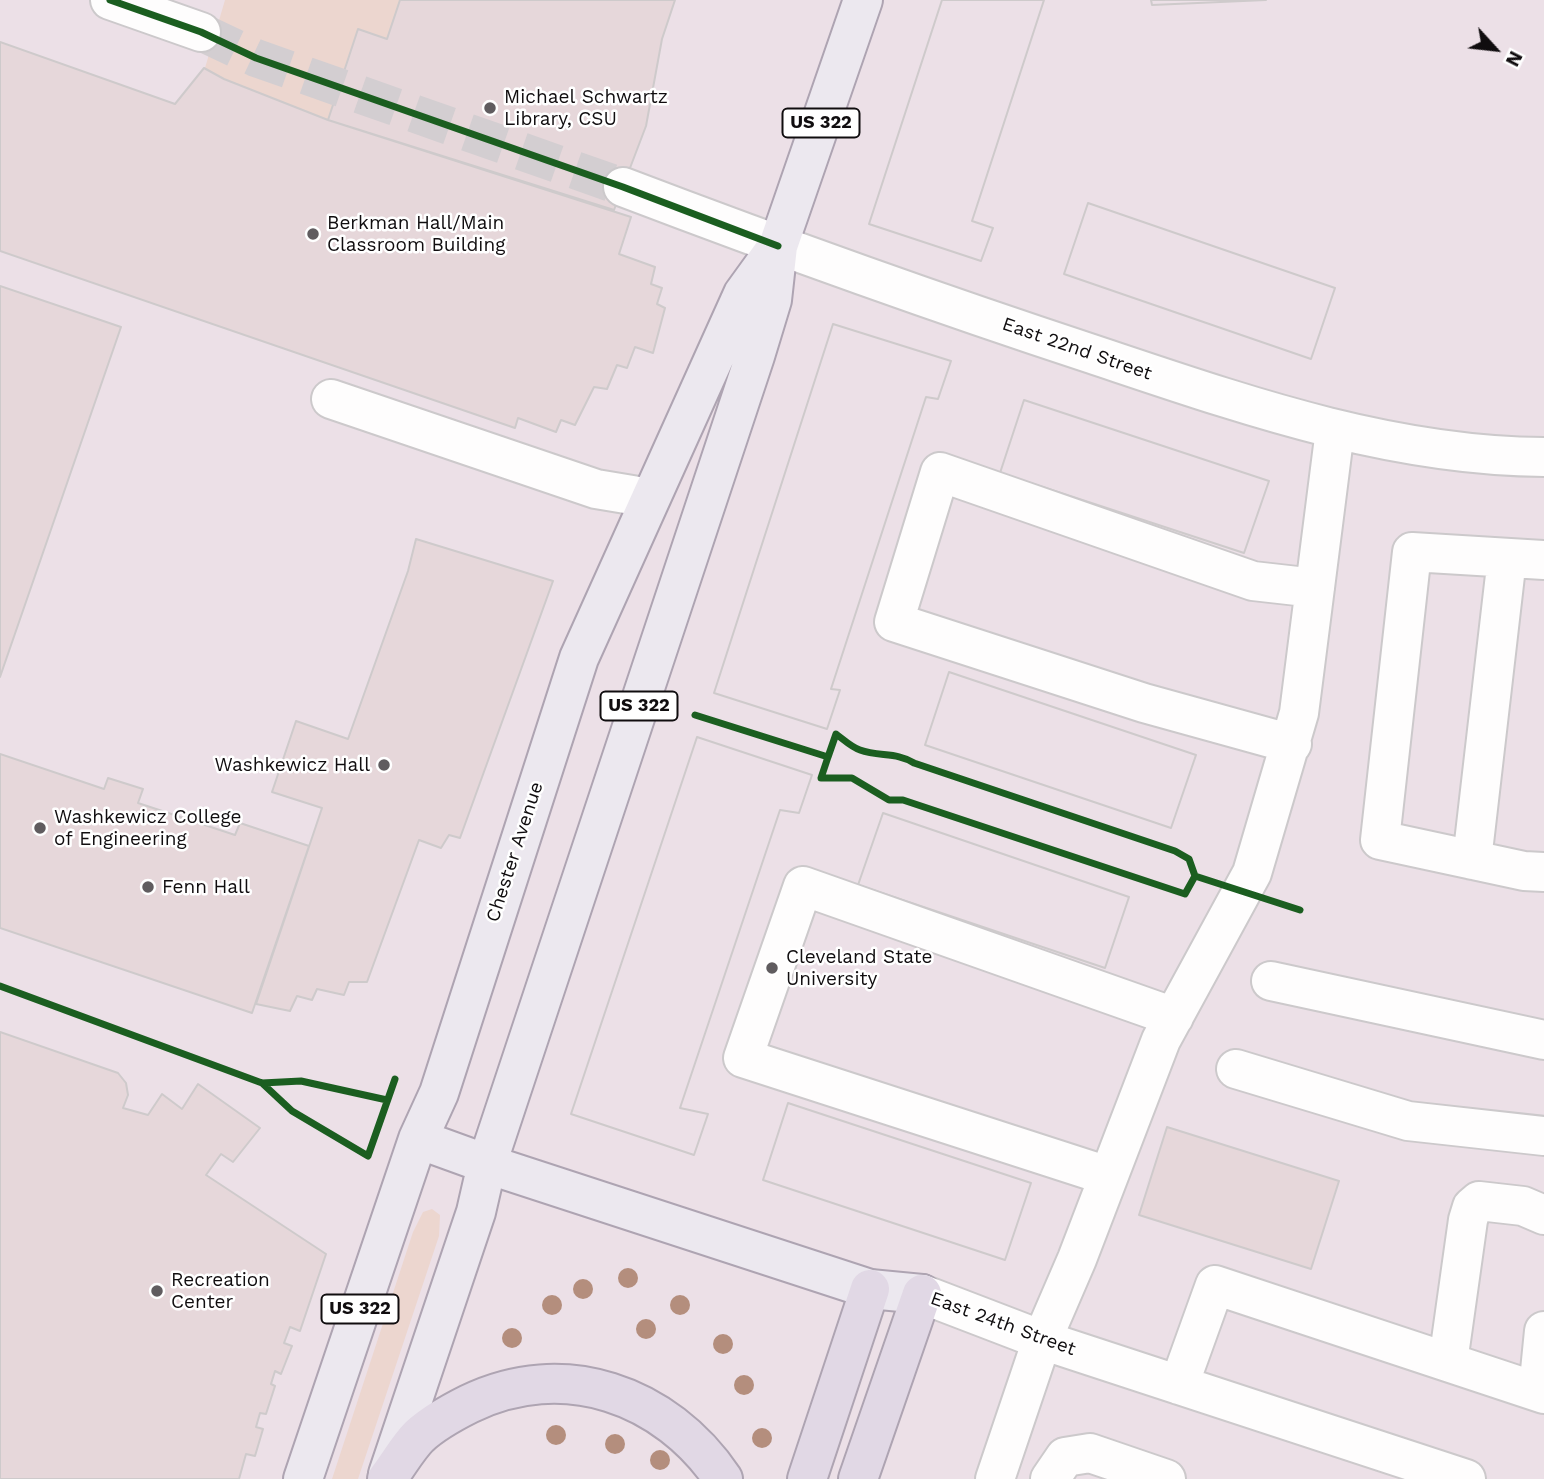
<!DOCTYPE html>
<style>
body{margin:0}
#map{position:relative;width:1544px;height:1479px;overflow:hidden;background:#f5f0f3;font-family:"Work Sans",sans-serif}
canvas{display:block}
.north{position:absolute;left:1460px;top:14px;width:70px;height:70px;-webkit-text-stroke:5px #fff;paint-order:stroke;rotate:117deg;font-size:19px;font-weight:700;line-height:28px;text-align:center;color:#100d0f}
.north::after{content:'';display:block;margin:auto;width:24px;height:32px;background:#100d0f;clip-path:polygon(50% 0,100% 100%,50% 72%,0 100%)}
</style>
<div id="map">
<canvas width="1544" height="1479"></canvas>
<div class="north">N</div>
</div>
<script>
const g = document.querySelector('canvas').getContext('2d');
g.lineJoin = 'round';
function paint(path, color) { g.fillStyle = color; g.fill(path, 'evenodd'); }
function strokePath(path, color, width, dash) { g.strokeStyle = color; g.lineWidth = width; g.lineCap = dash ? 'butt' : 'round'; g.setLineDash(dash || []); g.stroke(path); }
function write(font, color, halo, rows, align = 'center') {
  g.font = font + ' "Work Sans",sans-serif'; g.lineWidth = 5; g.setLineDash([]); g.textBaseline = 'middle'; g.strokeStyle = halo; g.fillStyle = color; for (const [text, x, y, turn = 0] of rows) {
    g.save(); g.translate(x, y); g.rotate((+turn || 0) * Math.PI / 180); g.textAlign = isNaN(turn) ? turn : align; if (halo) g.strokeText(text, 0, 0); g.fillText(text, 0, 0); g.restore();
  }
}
paint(new Path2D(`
 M0 0H1544V1479H0Z`), '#ece0e7');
paint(new Path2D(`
 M225 0H400L387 39 358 30 328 120 224 79 205 68Z
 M432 1209 440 1215 439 1236 358 1479H332L413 1232 423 1212Z`), '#ecd6cf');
const building = new Path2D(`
 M400 0H675L662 39 646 126 614 210 328 120 358 29 387 39Z
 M942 0H1044L972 221 993 228 981 261 869 224Z
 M942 0H1044L972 221 993 228 981 261 869 224Z
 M1151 0H1266L1152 5Z
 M1151 0H1266L1152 5Z
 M0 42 175 104 204 68 224 79 328 120 631 217 619 254 655 267 651 284 662 288 657 304 665 308 653 353 635 347 627 368 617 365 607 389 594 387 575 425 561 420 556 432 518 418 515 428 0 251Z
 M1088 203 1335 288 1311 359 1064 274Z
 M1088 203 1335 288 1311 359 1064 274Z
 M0 286 121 327 0 677Z
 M833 324 951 361 938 399 926 397 831 689 840 690 827 729 714 693Z
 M833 324 951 361 938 399 926 397 831 689 840 690 827 729 714 693Z
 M1024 400 1269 481 1244 553 1000 473Z
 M1024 400 1269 481 1244 553 1000 473Z
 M416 539 553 581 460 838 449 835 441 848 419 840 367 982H349L344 995 317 989 312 1000 297 996 290 1011 256 1004 322 808 272 792 296 721 348 739 408 571Z
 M949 672 1196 755 1171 828 925 745Z
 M949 672 1196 755 1171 828 925 745Z
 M697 737 812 775 799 813 780 810 680 1108 708 1114 694 1155 571 1114Z
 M697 737 812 775 799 813 780 810 680 1108 708 1114 694 1155 571 1114Z
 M0 754 104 789 108 778 143 789 138 803 235 835 240 823 309 846 252 1013 0 928Z
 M883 813 1129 897 1105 968 858 885Z
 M883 813 1129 897 1105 968 858 885Z
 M0 1032 118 1073 126 1083 128 1095 123 1108 148 1115 162 1094 182 1109 198 1084 260 1128 233 1162 221 1154 206 1175 326 1254 300 1331 290 1327 284 1343 292 1346 281 1374 275 1371 271 1384 275 1386 266 1414 260 1413 256 1427 263 1429 255 1456 246 1454 239 1479H0Z
 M788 1103 1031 1183 1005 1260 763 1180Z
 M788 1103 1031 1183 1005 1260 763 1180Z
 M1167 1127 1339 1181 1311 1269 1139 1215Z`);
paint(building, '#e6d7da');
strokePath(building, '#cecacb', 2);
strokePath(new Path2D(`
 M201 32 256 58 623 187`), '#d3ced1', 38, [38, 19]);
const minor = new Path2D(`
 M110 0 201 32
 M623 187C778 246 934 302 1092 354 1239 403 1387 456 1544 457
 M331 399 596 489 650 498
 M1544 560 1412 552 1380 840 1524 871 1544 872
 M1292 744 1144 703 894 622 940 472 1253 581 1315 588
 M1472 860 1507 558
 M1271 981 1544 1040
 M1236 1069 1408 1121 1544 1136
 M1108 1176 743 1058 803 886 1174 1017
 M922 1294 1042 1340 1466 1479
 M1448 1362 1468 1220 1472 1207 1479 1201 1523 1206 1544 1215
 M1179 1385 1215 1285 1544 1394
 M1538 1391 1544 1331
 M995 1479 1042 1340 1077 1259 1161 1040 1252 873 1299 713 1335 430
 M1050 1479 1065 1457 1090 1453 1166 1479`);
const major = new Path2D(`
 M418 1139 487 1164 870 1289 922 1294
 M388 1474 476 1212 487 1164 755 356 772 300 778 246 863 0
 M303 1479 418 1139 439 1093 579 658 743 294 777 247`);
const highway = new Path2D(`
 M387 1479C398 1465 407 1448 419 1436 433 1423 453 1412 469 1404 563 1358 666 1394 723 1479
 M807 1479 870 1289
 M858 1479 922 1294`);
strokePath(minor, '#ccc9cb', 42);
strokePath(major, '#aea4b2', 42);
strokePath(highway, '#aea4b2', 42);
strokePath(minor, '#fefdfd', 38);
strokePath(major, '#ece8ef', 38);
strokePath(highway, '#e1d8e5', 38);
strokePath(new Path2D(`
 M110 0 201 32 256 58 623 187 778 246
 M695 715 828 757 836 734C843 739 851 747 860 750 879 757 897 752 914 763L1175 851 1189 859 1195 876 1185 894 903 800H889L852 778H821L828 757
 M1195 876 1300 910
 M0 986 262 1083 301 1081 387 1100
 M262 1083 292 1111 368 1156 395 1079`), '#1b5e20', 7);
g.fillStyle = '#b48e7d';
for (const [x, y] of [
 [628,1278],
 [583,1289],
 [552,1305],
 [680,1305],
 [646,1329],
 [512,1338],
 [723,1344],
 [744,1385],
 [556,1435],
 [762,1438],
 [615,1444],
 [660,1460]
]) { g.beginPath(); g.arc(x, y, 10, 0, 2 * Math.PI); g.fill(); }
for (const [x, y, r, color] of [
 [490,108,7,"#605c5f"],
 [313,234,7,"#605c5f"],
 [384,765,7,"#605c5f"],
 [40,828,7,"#605c5f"],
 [148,887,7,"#605c5f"],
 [772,968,7,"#605c5f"],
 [157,1291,7,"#605c5f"]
]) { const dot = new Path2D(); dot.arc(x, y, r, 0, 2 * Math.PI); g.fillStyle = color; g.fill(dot); strokePath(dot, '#fff', 2.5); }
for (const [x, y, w] of [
 [821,123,77],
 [639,706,77],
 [360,1309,77]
]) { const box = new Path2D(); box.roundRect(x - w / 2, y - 14.5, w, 29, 5); g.fillStyle = '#fff'; g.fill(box); strokePath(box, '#100d0f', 2); }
write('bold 18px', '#100d0f', null, [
 ["US 322",821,123],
 ["US 322",639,706],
 ["US 322",360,1309]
]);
write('19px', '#100d0f', '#fff', [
 ["Michael Schwartz",504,97],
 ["Library, CSU",504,119],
 ["Berkman Hall/Main",327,223],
 ["Classroom Building",327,245],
 ["Washkewicz Hall",370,765,"right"],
 ["Washkewicz College",54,817],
 ["of Engineering",54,839],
 ["Fenn Hall",162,887],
 ["Cleveland State",786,957],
 ["University",786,979],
 ["Recreation",171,1280],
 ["Center",171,1302]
], 'left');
write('19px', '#100d0f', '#fff', [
 ["East 22nd Street",1077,349,19],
 ["Chester Avenue",515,852,-72],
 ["East 24th Street",1003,1324,20]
]);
</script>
